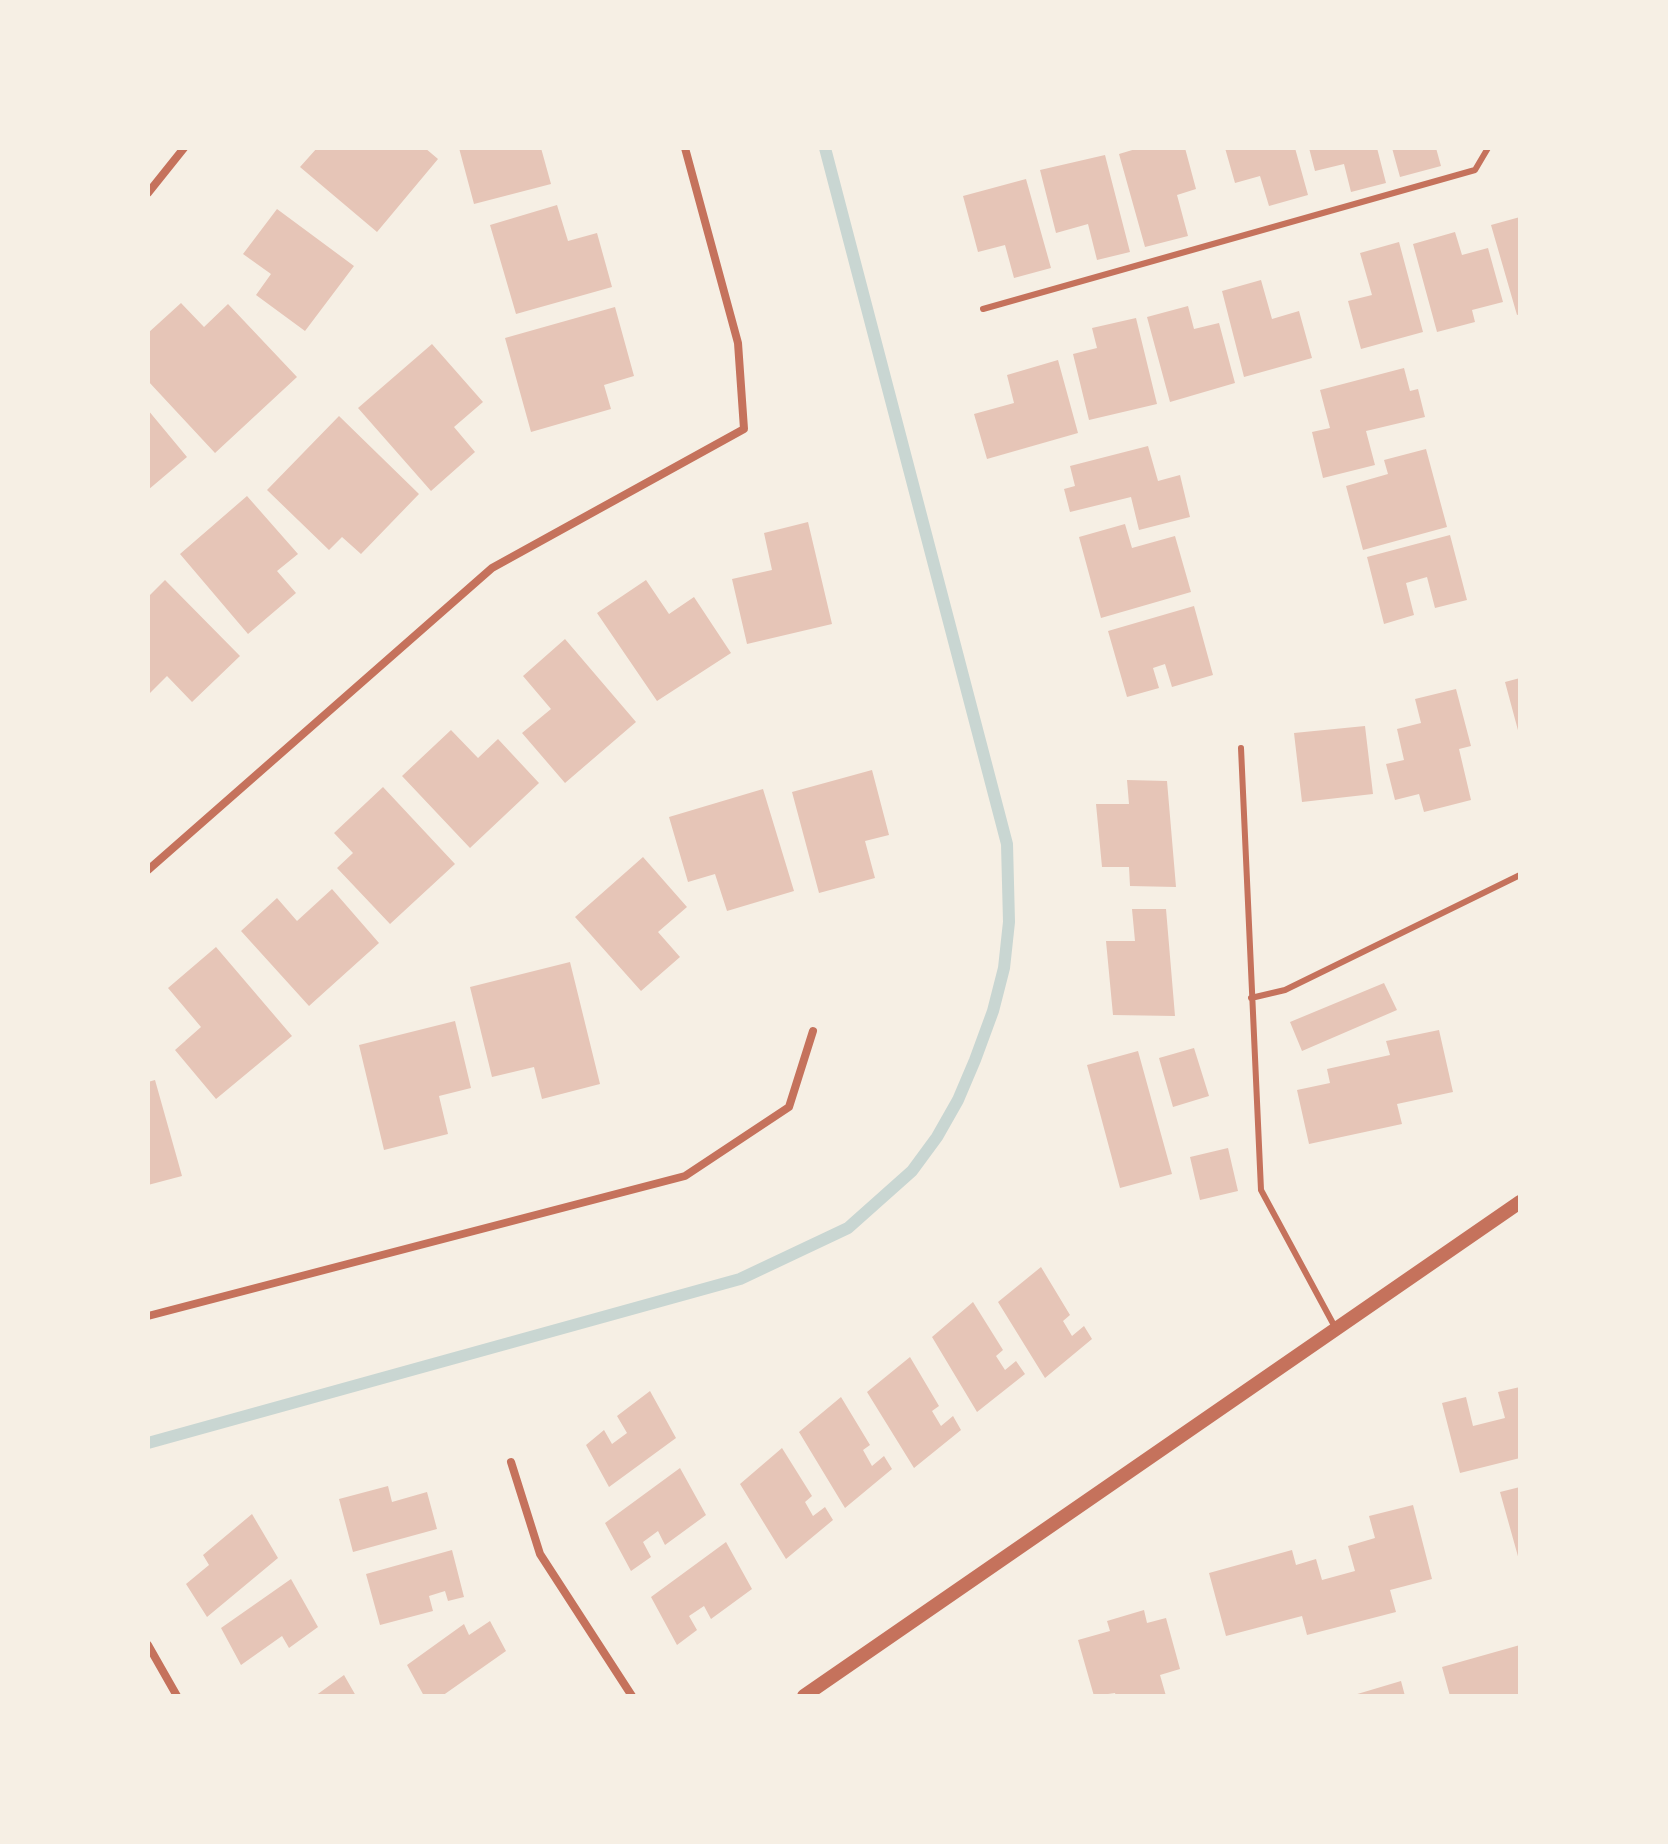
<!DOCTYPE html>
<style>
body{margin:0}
#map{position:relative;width:1668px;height:1844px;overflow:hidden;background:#f6efe4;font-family:"PT Serif",serif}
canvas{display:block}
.frame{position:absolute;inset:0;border:150px solid #f6efe4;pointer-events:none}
</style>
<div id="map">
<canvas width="1668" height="1844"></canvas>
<div class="frame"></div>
</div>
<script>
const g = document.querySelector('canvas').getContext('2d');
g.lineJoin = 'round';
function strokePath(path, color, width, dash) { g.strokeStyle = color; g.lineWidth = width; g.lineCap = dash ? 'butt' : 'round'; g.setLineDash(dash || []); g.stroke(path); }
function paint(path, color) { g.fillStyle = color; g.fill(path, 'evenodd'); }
strokePath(new Path2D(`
 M148 1443 740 1279 848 1228 912 1171 937 1137 958 1100 975 1060 993 1011 1004 968 1009 922 1007 844 825 148`), '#c9d6d2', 12);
paint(new Path2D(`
 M317 148H360L363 150 365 148H425L438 159 377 232 300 167Z
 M459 148H541L551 184 474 204Z
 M1139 148H1185L1196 189 1177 195 1188 236 1145 247 1119 154Z
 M1225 148H1295L1308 195 1269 206 1260 176 1235 183Z
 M1309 148H1377L1386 183 1351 192 1344 164 1315 171Z
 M1392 148H1436L1441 166 1400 177Z
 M1105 155 1130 252 1097 260 1088 224 1056 233 1040 170Z
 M1026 179 1051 268 1014 278 1005 245 978 252 963 196Z
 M557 205 568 241 597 233 612 287 516 314 490 225Z
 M277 209 354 266 305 331 256 295 271 274 243 254Z
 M1520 217V314L1517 315 1491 225Z
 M1455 232 1462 255 1488 248 1503 302 1472 310 1475 322 1437 332 1413 244Z
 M1399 242 1423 332 1361 349 1348 301 1372 295 1360 253Z
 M1261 280 1272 319 1299 311 1312 358 1244 377 1222 291Z
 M181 303 204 327 228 304 297 377 215 453 148 381V333Z
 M1188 306 1194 329 1219 323 1235 383 1170 402 1147 317Z
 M615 307 634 376 604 385 611 409 531 432 505 338Z
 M1136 318 1157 404 1089 420 1073 354 1097 348 1092 328Z
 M432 344 483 402 454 427 475 452 431 491 358 408Z
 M1058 360 1078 433 987 459 974 414 1014 403 1007 375Z
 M1404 368 1410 391 1418 389 1425 417 1366 431 1375 465 1323 478 1312 432 1330 428 1320 390Z
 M148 410 187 457 148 490Z
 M339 416 419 494 361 554 342 537 329 550 267 490Z
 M1148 446 1158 481 1180 475 1190 517 1139 530 1131 497 1070 512 1064 489 1075 486 1070 466Z
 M1426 449 1447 527 1363 550 1346 486 1388 474 1384 460Z
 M247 496 298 554 277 571 296 593 248 634 180 554Z
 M808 522 832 624 747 644 732 579 772 570 764 533Z
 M1125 524 1132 548 1175 536 1191 592 1101 618 1079 537Z
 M1450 535 1467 600 1435 608 1427 577 1406 583 1414 615 1384 624 1367 557Z
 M165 580 240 656 192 702 167 676 148 695V597Z
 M646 580 669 614 694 597 731 653 657 701 597 613Z
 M1194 606 1213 675 1172 687 1165 664 1153 668 1159 688 1127 697 1108 631Z
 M565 639 636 722 565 783 522 733 551 709 523 676Z
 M1520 678V734H1519L1505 682Z
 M1456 689 1471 746 1459 749 1471 800 1424 812 1419 794 1395 800 1386 764 1404 760 1397 729 1421 723 1415 699Z
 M1365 726 1373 794 1302 802 1294 733Z
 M451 730 478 758 498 739 539 783 470 848 402 776Z
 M872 770 889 835 865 841 875 878 819 893 792 792Z
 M1127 780 1167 781 1176 887 1130 886 1129 867H1102L1096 804H1129Z
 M383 787 455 864 390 924 337 868 353 853 334 833Z
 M763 789 794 891 727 911 715 874 688 882 669 817Z
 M643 857 687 907 658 932 680 957 641 991 575 917Z
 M332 889 379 943 309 1006 241 931 277 898 297 921Z
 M1132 909H1166L1175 1016 1113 1015 1106 941H1135Z
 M216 947 292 1036 216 1099 175 1050 201 1027 168 988Z
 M570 962 600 1084 542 1099 534 1067 492 1077 470 987Z
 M1384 983 1397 1010 1302 1051 1290 1022Z
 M455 1021 471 1088 439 1096 448 1134 384 1150 359 1045Z
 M1439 1030 1453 1092 1397 1104 1402 1124 1309 1144 1297 1090 1330 1083 1327 1069 1390 1055 1386 1041Z
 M1194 1048 1209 1096 1173 1107 1159 1058Z
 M1138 1051 1172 1174 1120 1188 1087 1065Z
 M155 1080 182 1176 148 1185V1082Z
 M1228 1148 1238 1191 1200 1200 1190 1157Z
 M1041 1267 1070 1315 1063 1321 1072 1336 1084 1326 1092 1339 1045 1378 998 1302Z
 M973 1302 1003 1350 996 1356 1005 1370 1016 1361 1025 1374 977 1412 932 1337Z
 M910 1357 939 1406 932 1411 941 1426 953 1416 961 1430 914 1468 867 1392Z
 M1520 1387V1458L1460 1473 1442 1403 1466 1397 1473 1426 1505 1418 1498 1392Z
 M650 1391 676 1438 609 1487 586 1445 604 1430 612 1444 627 1433 617 1416Z
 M841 1397 870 1445 863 1450 872 1466 884 1456 892 1469 845 1508 799 1432Z
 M782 1448 812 1496 805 1502 813 1516 825 1507 833 1520 786 1559 740 1484Z
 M680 1468 706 1515 665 1545 658 1531 643 1542 651 1557 631 1571 605 1523Z
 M388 1486 392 1502 427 1492 437 1529 353 1552 339 1499Z
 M1520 1487V1560H1519L1500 1492Z
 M1413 1505 1432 1579 1390 1590 1396 1612 1307 1635 1302 1616 1226 1636 1209 1573 1292 1550 1296 1565 1316 1559 1322 1580 1355 1571 1348 1546 1375 1538 1369 1516Z
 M252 1514 278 1558 207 1617 186 1584 209 1565 203 1555Z
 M726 1542 752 1589 711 1619 704 1606 689 1616 697 1630 677 1645 651 1597Z
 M452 1550 464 1597 448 1601 445 1591 429 1596 433 1611 380 1625 366 1574Z
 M291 1579 318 1627 289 1648 282 1636 241 1665 221 1628Z
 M1144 1610 1147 1623 1166 1618 1180 1669 1160 1675 1166 1696H1116L1115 1693 1094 1696 1078 1640 1110 1631 1107 1621Z
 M490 1621 506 1651 442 1696H424L407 1665 464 1624 469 1635Z
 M1520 1645V1696H1450L1442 1667Z
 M344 1675 356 1696H315Z
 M1401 1681 1405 1696H1354V1695Z`), '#e6c5b7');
strokePath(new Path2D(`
 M983 309 1475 170 1488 148
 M1241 748 1261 1190 1336 1329
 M1251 998 1285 990 1520 875`), '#c5725c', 6);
strokePath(new Path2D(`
 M148 193 184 148
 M148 870 492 568 744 429 738 343 685 148
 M148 1316 685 1176 789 1107 813 1031
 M511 1462 540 1554 632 1696
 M148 1645 177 1696`), '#c5725c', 8);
strokePath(new Path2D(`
 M804 1696 1520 1202`), '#c5725c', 14);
</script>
